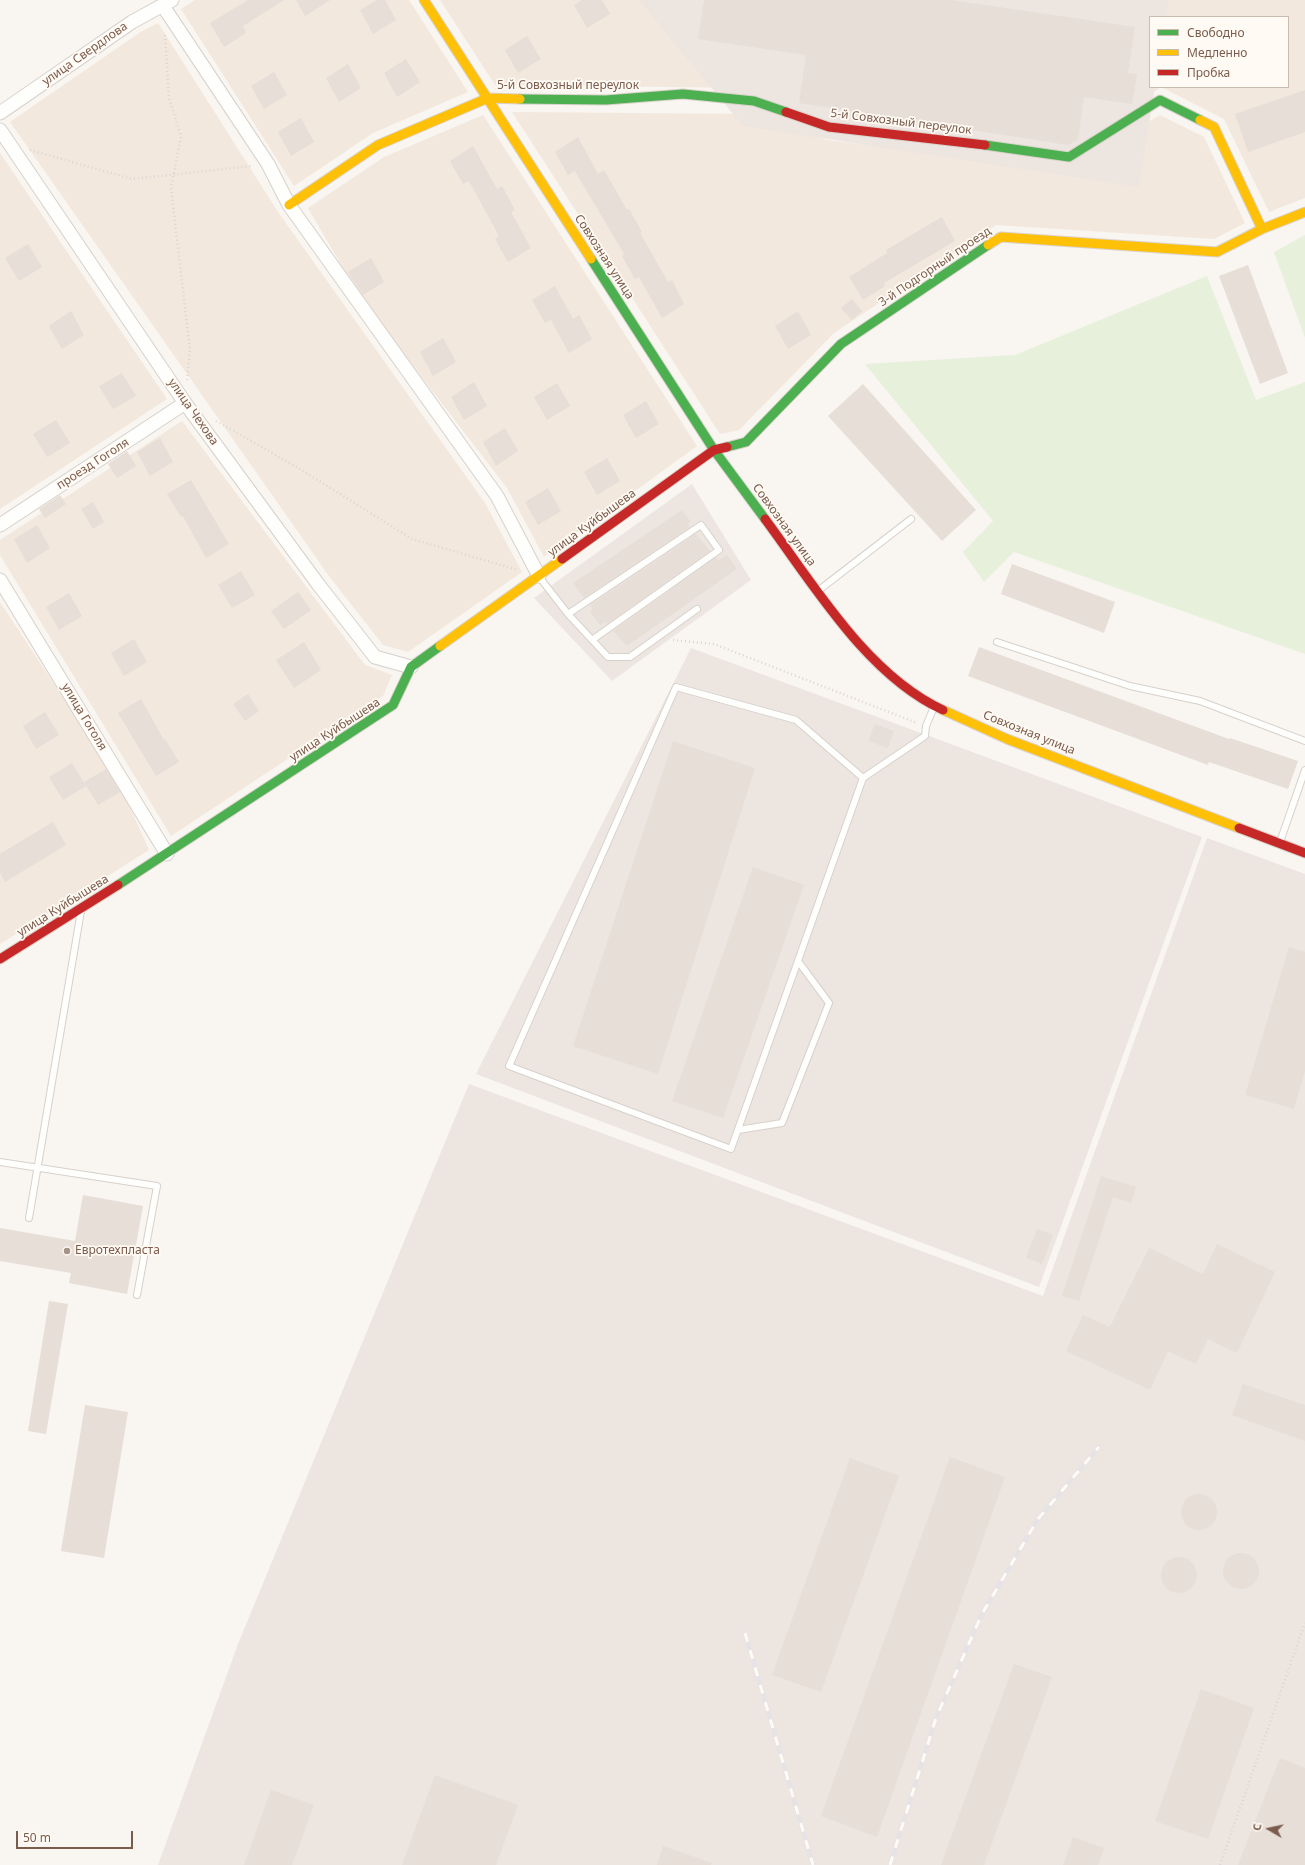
<!DOCTYPE html>
<meta charset="utf-8">
<style>
body{margin:0}
#map{position:relative;width:1305px;height:1865px;overflow:hidden;background:#f9f5f0;font-family:"Noto Sans",sans-serif}
canvas{display:block}
.legend{position:absolute;left:1149px;top:16px;width:140px;height:72px;box-sizing:border-box;background:#fffaf3;border:1px solid #cabbb1;margin:0;padding:5px 7px;list-style:none;font-size:12px;color:#7a5c4d}
.legend li{display:flex;align-items:center;gap:8px;height:20px}
.legend b{width:20px;border:1px solid #cabbb1}
.north{position:absolute;left:1249px;top:1809px;width:40px;height:40px;-webkit-text-stroke:3px #fffaf3;paint-order:stroke;rotate:279deg;font-size:11px;font-weight:700;line-height:16px;text-align:center;color:#7a5c4d}
.north::after{content:'';display:block;margin:auto;width:14px;height:18px;background:#7a5c4d;clip-path:polygon(50% 0,100% 100%,50% 72%,0 100%)}
.scale{position:absolute;left:16px;top:1831px;width:117px;height:18px;box-sizing:border-box;border:2px solid #7a5c4d;border-top:0;padding-left:5px;font-size:12px;line-height:14px;white-space:nowrap;color:#7a5c4d;-webkit-text-stroke:3px #fffaf3;paint-order:stroke}
</style>
<div id="map">
<canvas width="1305" height="1865"></canvas>
<ul class="legend">
<li><b style="height:5px;background:#4caf50"></b>Свободно</li>
<li><b style="height:5px;background:#ffc107"></b>Медленно</li>
<li><b style="height:5px;background:#c62828"></b>Пробка</li>
</ul>
<div class="north">С</div>
<div class="scale">50 m</div>
</div>
<script>
const g = document.querySelector('canvas').getContext('2d');
g.lineJoin = 'round';
function paint(path, color) { g.fillStyle = color; g.fill(path, 'evenodd'); }
function strokePath(path, color, width, dash) { g.strokeStyle = color; g.lineWidth = width; g.lineCap = dash ? 'butt' : 'round'; g.setLineDash(dash || []); g.stroke(path); }
function write(font, color, halo, rows, align = 'center') {
  g.font = font + ' "Noto Sans",sans-serif'; g.lineWidth = 3.5; g.setLineDash([]); g.textBaseline = 'middle'; g.strokeStyle = halo; g.fillStyle = color; for (const [text, x, y, turn = 0] of rows) {
    g.save(); g.translate(x, y); g.rotate((+turn || 0) * Math.PI / 180); g.textAlign = isNaN(turn) ? turn : align; if (halo) g.strokeText(text, 0, 0); g.fillText(text, 0, 0); g.restore();
  }
}
paint(new Path2D(`
 M195 0H409L468 92 373 133 294 186 181 9Z
 M440 0H1305V198L1269 212 1224 119 1161 87 1078 148 755 88 495 85ZM1150 17H1288V87H1150Z
 M158 23 278 212 485 503 522 572 408 652 383 645 329 576 10 122 139 33Z
 M512 112 751 114 827 140 1069 170 1160 115 1204 137 1245 223 1214 239 996 225 834 333 739 430 720 434Z
 M483 115 697 446 544 557 507 488 360 297 308 208 384 157Z
 M0 153 167 399 0 509Z
 M182 421 365 665 392 675 383 696 171 836 0 555V540Z
 M0 602 108 766 124 794 149 850 0 944Z`), '#f2e8de');
paint(new Path2D(`
 M639 0H1169L1166 17H1150V87H1155L1139 187 743 126Z
 M692 484 751 580 612 681 534 598Z
 M691 648 1202 837 1039 1287 476 1074Z
 M1207 838 1305 874V1865H158L238 1644 469 1084 1043 1296Z`), '#ede5e0');
paint(new Path2D(`
 M1305 235V338L1274 252Z
 M1207 276 1256 400 1305 382V654L1014 552 984 582 963 552 993 521 865 364 1015 355Z`), '#e7f0db');
paint(new Path2D(`
 M248 0H284L243 26 246 33 224 47 210 23Z
 M296 0H330L305 16Z
 M377 0H385L396 20 373 34 360 10Z
 M582 0H602L610 14 587 28 574 5Z
 M704 0H951L1135 27 1128 73 1137 74 1132 104 1084 97 1078 139 1068 145 799 103 806 55 698 39Z
 M527 36 541 59 518 73 505 50Z
 M406 59 420 82 397 97 384 73Z
 M348 64 361 88 339 102 326 78Z
 M274 72 287 95 264 109 251 86Z
 M1305 90V132L1248 152 1235 114Z
 M301 118 314 142 291 156 278 132Z
 M578 137 598 174 604 170 627 210 629 209 642 232 640 233 668 282 672 280 684 304 662 318 639 277 635 279 622 256 624 254 575 171 568 175 555 152Z
 M473 146 497 189 502 186 515 210 511 212 531 248 508 262 495 239 499 236 469 181 463 184 450 161Z
 M942 217 955 241 884 283 885 286 863 300 849 277 887 253 886 250Z
 M28 244 42 267 19 281 5 258Z
 M371 258 384 282 363 295 348 272Z
 M1248 265 1288 373 1260 384 1219 276Z
 M555 286 573 319 579 315 592 339 569 353 551 320 545 323 532 300Z
 M852 299 862 311 852 320 841 308Z
 M71 311 84 335 62 349 49 326Z
 M798 311 811 335 788 349 775 326Z
 M443 338 456 362 433 376 420 352Z
 M122 373 136 396 113 409 99 386Z
 M474 382 487 406 464 420 451 397Z
 M557 383 570 406 547 420 534 397Z
 M863 384 976 510 942 541 828 416Z
 M646 401 659 424 636 438 623 415Z
 M56 420 70 443 47 457 33 434Z
 M505 428 518 451 496 466 483 442Z
 M160 438 173 462 150 476 137 452Z
 M127 451 136 466 117 478 108 464Z
 M607 458 620 481 597 495 584 472Z
 M191 480 229 544 206 558 183 516 181 517 167 494Z
 M548 488 561 511 538 525 525 502Z
 M60 495 66 504 45 518 39 509Z
 M93 502 104 522 93 529 81 509Z
 M682 510 691 522 687 524 690 527 584 598 573 583Z
 M37 525 50 548 27 563 14 539Z
 M696 534 710 551 607 624 606 622 600 625 590 612 593 610 590 605Z
 M727 555 737 569 627 646 613 631 716 557 719 560Z
 M1012 564 1115 602 1104 633 1001 594Z
 M241 571 255 595 232 608 218 585Z
 M298 592 311 610 284 629 271 611Z
 M69 593 82 616 59 630 46 607Z
 M134 639 147 662 124 676 111 653Z
 M304 642 321 670 294 688 276 660Z
 M979 647 1229 739 1230 738 1298 761 1288 789 1209 762 1208 765 968 676Z
 M248 694 259 711 245 721 233 704Z
 M141 699 164 740 165 739 179 762 156 776 118 713Z
 M45 712 59 735 36 749 23 726Z
 M875 724 894 731 888 748 868 741Z
 M673 741 755 768 658 1074 573 1046Z
 M72 763 86 786 63 800 49 777Z
 M106 769 120 792 98 805 84 782Z
 M53 822 66 845 5 882 0 873V854Z
 M753 867 804 885 723 1118 672 1101Z
 M1289 947 1305 952V1071L1294 1109 1245 1095Z
 M1101 1176 1136 1187 1131 1203 1113 1197 1079 1301 1062 1296Z
 M83 1195 143 1206 127 1294 69 1283 71 1273 0 1261V1228L75 1241Z
 M1037 1229 1053 1235 1042 1264 1026 1258Z
 M1217 1244 1275 1272 1237 1353 1208 1339 1196 1364 1168 1351 1150 1390 1066 1351 1083 1315 1110 1327 1149 1248 1203 1274Z
 M49 1301 68 1304 46 1434 28 1431Z
 M1243 1384 1305 1405V1441L1232 1415Z
 M85 1405 128 1412 104 1558 61 1551Z
 M950 1457 1005 1477 877 1837 821 1816Z
 M850 1458 899 1476 821 1692 772 1675Z
 M1181 1512a18 18 0 1 1 36 0a18 18 0 1 1-36 0Z
 M1223 1571a18 18 0 1 1 36 0a18 18 0 1 1-36 0Z
 M1161 1575a18 18 0 1 1 36 0a18 18 0 1 1-36 0Z
 M1014 1664 1052 1677 984 1865H941Z
 M1201 1689 1254 1708 1208 1839 1155 1821Z
 M1280 1758 1305 1768V1865H1238Z
 M435 1775 518 1805 496 1865H402Z
 M271 1790 314 1805 292 1865H244Z
 M1073 1837 1104 1848 1098 1865H1063Z
 M663 1846 712 1863 711 1865H657Z`), '#e6ded7');
const lane = new Path2D(`
 M540 578 568 614 608 657H630L697 609
 M819 590 911 519
 M568 614 701 525 719 550 592 640
 M997 642 1130 686 1200 701 1305 741
 M863 778 731 1149 509 1066 676 687 796 720 863 778 925 736 926 726 934 707
 M1280 842 1305 770
 M738 1130 782 1123 829 1003 798 961
 M0 1162 157 1186 137 1295
 M29 1218 81 911`);
const street = new Path2D(`
 M163 6 268 164 289 205 497 496 539 576
 M0 113 132 22 172 0
 M0 130 185 403 318 584 375 657 411 667
 M0 525 185 403
 M0 580 167 854`);
const fast = new Path2D(`
 M520 99 606 100 683 94 754 101 786 112
 M985 145 1069 157 1160 100 1200 120
 M591 259 714 450 765 519
 M727 447 746 442 841 344 988 245
 M118 885 393 705 411 667 440 646`);
const slow = new Path2D(`
 M424 0 591 259
 M1200 120 1214 127 1262 229
 M289 205 378 145 488 98 520 99
 M988 245 1001 237 1217 252 1262 229 1305 212
 M440 646 562 559
 M943 710 1007 739 1239 828`);
const jam = new Path2D(`
 M786 112 829 127 985 145
 M765 519C814 585 867 675 943 710
 M562 559 714 450 727 447
 M1239 828 1305 853
 M0 959 118 885`);
strokePath(lane, '#d7d1cb', 8);
strokePath(street, '#d7d1cb', 15);
strokePath(fast, '#d9d2cb', 11);
strokePath(slow, '#d9d2cb', 11);
strokePath(jam, '#d9d2cb', 11);
strokePath(new Path2D(`
 M165 35 169 98 181 136 171 188 190 350 187 380
 M30 150 132 179 252 166
 M216 421 300 469 412 539 518 570
 M673 640 714 644 917 723
 M1220 1865 1305 1623`), '#dcd5d0', 2.5, [1, 3]);
strokePath(lane, '#fefefd', 6);
strokePath(street, '#fefefd', 13);
strokePath(fast, '#4caf50', 9);
strokePath(slow, '#ffc107', 9);
strokePath(jam, '#c62828', 9);
const rail = new Path2D(`
 M745 1633 813 1865
 M890 1865 936 1718 982 1614 1038 1519 1099 1447`);
strokePath(rail, '#e6e3e7', 4.5);
strokePath(rail, '#fffaf3', 3, [9]);
for (const [x, y, r, color] of [
 [67,1251,4,"#a69286"]
]) { const dot = new Path2D(); dot.arc(x, y, r, 0, 2 * Math.PI); g.fillStyle = color; g.fill(dot); strokePath(dot, '#fffaf3', 1.5); }
write('12px', '#7a5c4d', '#fffaf3', [
 ["улица Свердлова",85,54,-35],
 ["5-й Совхозный переулок",568,86],
 ["5-й Совхозный переулок",901,122,7],
 ["Совхозная улица",604,257,57],
 ["3-й Подгорный проезд",935,267,-34],
 ["улица Чехова",193,412,55],
 ["проезд Гоголя",93,464,-33],
 ["улица Куйбышева",592,523,-36],
 ["Совхозная улица",784,525,54],
 ["улица Гоголя",84,717,59],
 ["улица Куйбышева",335,730,-33],
 ["Совхозная улица",1029,733,22],
 ["улица Куйбышева",63,906,-32]
]);
write('12px', '#7a5c4d', '#fffaf3', [
 ["Евротехпласта",75,1251]
], 'left');
</script>
